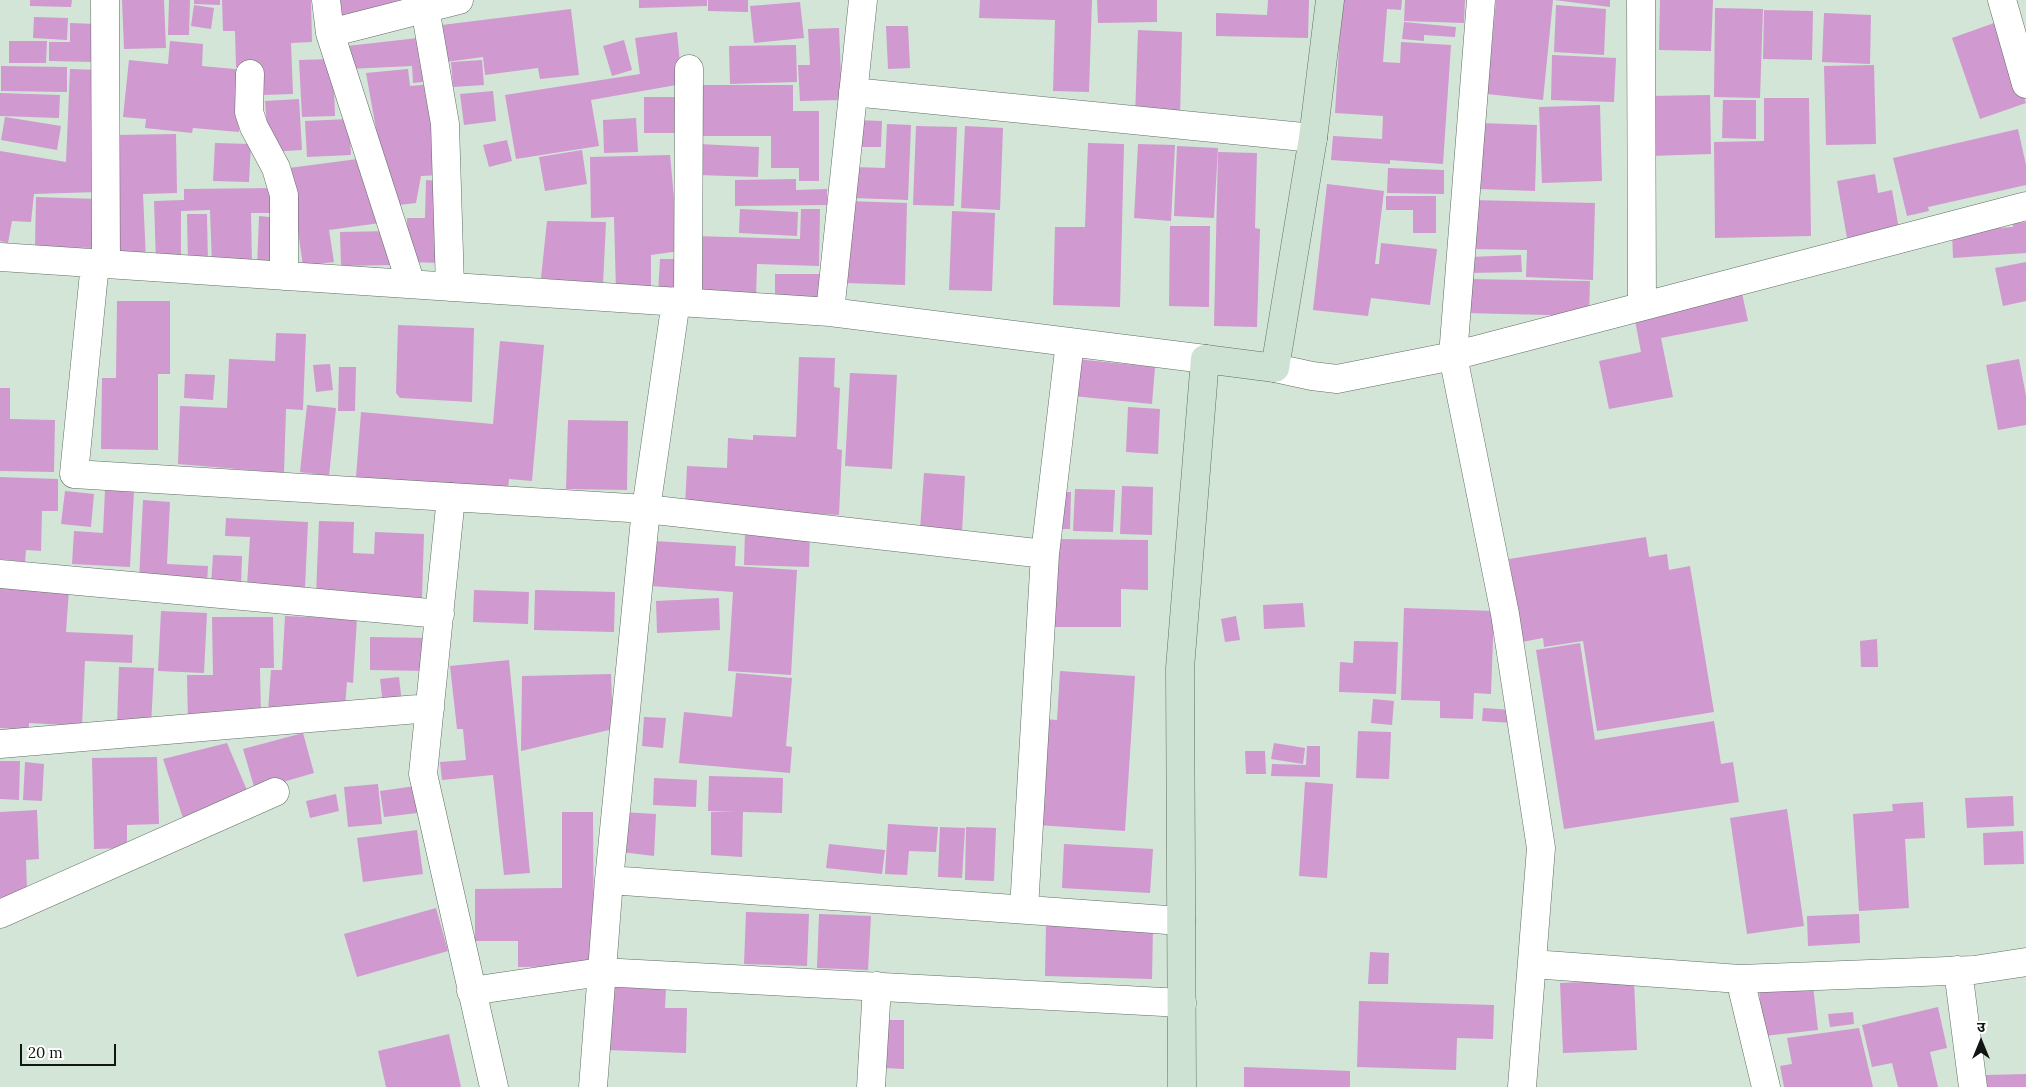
<!DOCTYPE html>
<meta charset="utf-8">
<style>
body{margin:0}
#map{position:relative;width:2026px;height:1087px;overflow:hidden;background:#d3e5d7;font-family:Lora,"Noto Sans Devanagari",serif}
canvas{display:block}
.north{position:absolute;left:1956px;top:1017px;width:50px;height:50px;-webkit-text-stroke:4px #fff;paint-order:stroke;rotate:0deg;font-size:14px;font-weight:700;line-height:20px;text-align:center;color:#101611}
.north::after{content:'';display:block;margin:auto;width:18px;height:22px;background:#101611;clip-path:polygon(50% 0,100% 100%,50% 72%,0 100%)}
.scale{position:absolute;left:20px;top:1044px;width:96px;height:22px;box-sizing:border-box;border:2px solid #101611;border-top:0;padding-left:6px;font-size:15px;line-height:18px;white-space:nowrap;color:#101611;-webkit-text-stroke:4px #fff;paint-order:stroke}
</style>
<div id="map">
<canvas width="2026" height="1087"></canvas>
<div class="north">उ</div>
<div class="scale">20 m</div>
</div>
<script>
const g = document.querySelector('canvas').getContext('2d');
g.lineJoin = 'round';
function paint(path, color) { g.fillStyle = color; g.fill(path, 'evenodd'); }
function strokePath(path, color, width, dash) { g.strokeStyle = color; g.lineWidth = width; g.lineCap = dash ? 'butt' : 'round'; g.setLineDash(dash || []); g.stroke(path); }
paint(new Path2D(`
 M30 0H72L71 7 30 6Z
 M122 0H164L166 48 124 49Z
 M169 0H190L189 35H168Z
 M194 0H220V5L194 4Z
 M222 0H311L312 42 291 43 293 94 263 95 262 66 236 67 235 31H223Z
 M338 0H399L400 8 339 20Z
 M639 0H707V6L639 8Z
 M708 0H748V12L708 11Z
 M980 0H1092L1089 92 1053 91 1055 20 979 18Z
 M1097 0H1157V22L1098 23Z
 M1268 0H1309L1308 38 1216 36V13L1267 15Z
 M1342 0H1402L1401 10 1387 9 1383 62 1400 63 1401 42 1451 45 1443 164 1390 160V164L1331 160 1333 136 1382 139 1383 116 1335 113Z
 M1405 0H1465L1464 23 1404 21Z
 M1496 0H1553L1543 100 1487 94Z
 M1554 0H1610V7Z
 M1660 0H1713L1711 51 1659 50Z
 M800 2 804 38 754 43 750 6Z
 M194 5 214 8 211 29 191 26Z
 M1556 5 1606 9 1604 55 1554 52Z
 M1715 8 1763 9 1760 98 1714 97Z
 M571 9 579 75 540 79 538 68 485 75 483 57 446 62 442 25Z
 M1764 10 1813 11 1812 60 1763 59Z
 M1824 13 1871 15 1870 64 1822 62Z
 M34 17 68 18 67 40 33 38Z
 M1404 22 1456 27 1455 37 1424 35V41L1402 39Z
 M1997 22 2026 103 1980 119 1952 38Z
 M70 23 96 24 95 62 49 61V42H70Z
 M886 26H908L910 68 888 69Z
 M839 28 842 100 800 101 798 65H810L808 29Z
 M1138 30 1182 32 1180 118 1135 117Z
 M677 32 682 84 591 100 599 146 516 159 505 95 640 74 635 38Z
 M427 37 433 81 413 83 412 66 348 69 347 46Z
 M624 40 632 70 612 76 603 46Z
 M9 41H47L46 63H9Z
 M170 41 203 44 202 66 245 70 239 132 193 128 192 133 145 128 146 119 123 117 129 60 168 64Z
 M796 45 797 82 730 84 729 46Z
 M1552 55 1616 58 1614 102 1551 100Z
 M333 59 335 116 302 117 299 60Z
 M482 60 484 85 453 87 451 62Z
 M1874 65 1876 144 1826 145 1824 66Z
 M1 66 67 67V92L1 91Z
 M70 69 99 70 98 192 34 194 31 222 12 221 8 243 0 241V151L66 162Z
 M408 69 410 86 432 84 441 175 421 176 416 203 390 206 366 73Z
 M700 85H793V111H819V181H799V168H771V136H700Z
 M493 91 496 121 464 125 460 94Z
 M0 93 60 95 59 118 0 116Z
 M1710 95 1711 154 1650 156 1649 96Z
 M644 97H677V133H644Z
 M1764 98H1809L1811 236 1715 238 1714 142 1764 141Z
 M299 99 302 150 269 152 265 101Z
 M1723 100H1756V139L1722 138Z
 M1600 105 1602 181 1542 183 1539 107Z
 M5 117 61 126 57 150 1 140Z
 M636 118 638 152 604 153 603 120Z
 M349 119 351 155 307 157 305 121Z
 M856 120 882 121 881 147H855Z
 M1480 123 1537 125 1535 191 1479 189Z
 M887 124 911 125 908 200 853 198 854 167 885 168Z
 M916 126 957 127 954 206 913 205Z
 M965 126 1003 128 1000 210 961 208Z
 M2018 129 2026 165V185L1928 207 1929 211 1907 216 1893 158Z
 M176 134 177 193 143 194 146 260H115L114 135Z
 M507 140 512 161 489 167 483 145Z
 M215 143 251 144 249 182 213 181Z
 M1088 143 1124 144 1120 307 1053 305 1055 227H1085Z
 M699 144 759 147 758 177 698 175Z
 M1138 144 1175 145 1171 221 1134 218Z
 M1177 146 1218 148 1214 218 1174 216Z
 M582 150 587 184 545 191 539 157Z
 M1218 152 1257 153 1255 228 1260 229 1257 327 1214 326Z
 M670 155 679 251 651 255V289L616 291 614 217 591 218 590 157Z
 M365 158 380 223 329 230 334 262 303 266 289 168Z
 M1388 168 1444 170V194L1387 193Z
 M1875 174 1878 193 1892 190 1899 229 1847 238 1837 181Z
 M796 179V190L827 189V205L735 206V180Z
 M426 180 441 181 442 263 408 262 407 218H425Z
 M1327 184 1384 191 1375 264H1379L1381 243 1437 249 1430 305 1371 298 1368 316 1313 310Z
 M277 188 281 213H251L252 264 212 265 210 210 181 211V262L156 263 154 201 184 200V189Z
 M1386 196H1436V233H1413V210H1386Z
 M36 197 98 199 97 248 35 247Z
 M1472 200 1595 203 1593 280 1526 277 1527 250 1470 249Z
 M847 201 907 203 905 285 845 283Z
 M740 209 798 212 797 236 739 233Z
 M801 209H820L819 266 757 264 756 297 695 296 693 236 800 239Z
 M952 211 995 213 992 291 949 290Z
 M187 214H207L208 264H188Z
 M259 216 279 218 277 268H257Z
 M547 221 606 222 603 285 541 278Z
 M2026 222V253L1953 258 1952 231 2013 227V223Z
 M1170 226H1210L1209 307 1169 306Z
 M391 231 392 265 341 266 340 232Z
 M1521 255 1522 272 1469 273V257Z
 M660 259H679L678 294 658 293Z
 M2026 262V301L2003 306 1995 268Z
 M775 274H822V303L775 302Z
 M1465 279 1590 281 1589 316 1465 313Z
 M1742 293 1748 321 1661 338 1673 397 1609 409 1599 361 1641 352 1634 315Z
 M117 301H170V374H158V450L101 449 102 378H116Z
 M398 325 474 328 472 402 400 398 396 393Z
 M276 333 306 334 303 410 286 409 284 473 178 464 180 406 227 408 229 359 275 361Z
 M500 341 544 345 532 481 509 479 508 491 356 477 361 412 493 424Z
 M799 357 835 358 834 387 840 388 837 449 842 450 839 515 685 507 687 466 727 468 728 438 753 440V435L796 437Z
 M1076 359 1155 367 1152 404 1073 396Z
 M2019 359 2026 396V425L1998 430 1986 365Z
 M330 364 333 390 316 392 313 365Z
 M339 367H356L355 411H338Z
 M850 373 897 375 892 469 845 466Z
 M185 374 215 375 213 400 184 398Z
 M0 388H10V419L55 420 54 472 0 471Z
 M307 405 336 408 329 476 300 472Z
 M1128 407 1160 409 1158 454 1126 452Z
 M568 420 628 421 627 490 566 489Z
 M924 473 965 476 962 533 920 530Z
 M0 477 58 479V511H42L41 551 26 550 25 562 0 559Z
 M1122 486 1153 487 1152 535 1120 534Z
 M1075 489 1115 490 1113 532 1073 531Z
 M105 490 134 491 130 567 72 564 74 531 103 533Z
 M65 491 94 494 91 527 61 524Z
 M1058 492H1071L1070 529H1057Z
 M143 500 170 502 167 564 208 566 207 584 139 580Z
 M226 518 308 522 305 588 247 586 250 537 225 536Z
 M319 521 354 522 353 553 374 554 375 532 424 534 422 598 316 595Z
 M745 531 810 533 809 567 744 565Z
 M1646 537 1649 557 1667 554 1669 570 1690 566 1714 712 1597 731 1583 641 1544 647 1543 638 1522 642 1509 559Z
 M1053 539 1148 540V590L1121 589V627H1052Z
 M654 541 736 546 735 566 797 570 791 675 728 671 733 592 651 586Z
 M213 555 242 556 241 587 211 585Z
 M0 587 69 590 66 632 133 635 132 663 85 661 82 726 29 723V730L0 728Z
 M474 590 529 592 528 624 473 622Z
 M535 590 615 592 614 632 534 630Z
 M719 598 720 630 657 633 656 601Z
 M1303 603 1305 627 1264 629 1263 605Z
 M1404 608 1494 611 1491 694 1474 693 1473 719 1440 718V701L1401 700Z
 M161 611 207 613 204 673 158 671Z
 M285 616 357 619 353 683 347 682 345 707 268 711 271 670H282Z
 M1236 616 1240 640 1225 642 1221 619Z
 M212 617H273L274 668H260L261 716 188 722 187 675H213Z
 M370 637 429 638V671L370 670Z
 M1877 639 1878 667H1861L1860 641Z
 M1354 641 1398 642 1396 694 1339 692 1340 662 1353 663Z
 M1580 643 1595 740 1714 721 1721 764 1733 762 1739 802 1564 829 1536 650Z
 M509 660 530 873 504 875 493 775 442 780 440 762 466 760 463 729H457L450 666Z
 M119 667 154 668 151 726H117Z
 M1060 671 1135 676 1125 831 1038 825 1045 719 1057 720Z
 M736 673 792 678 786 746 792 747 790 773 679 763 684 712 732 717Z
 M611 674 613 729 521 751 522 676Z
 M399 677 402 703 383 705 380 679Z
 M1373 699 1394 701 1392 725 1371 723Z
 M1483 708 1513 710V723L1482 721Z
 M644 717 666 718 663 748 642 746Z
 M1358 731 1391 732 1389 779 1356 778Z
 M303 733 314 773 255 790 243 749Z
 M227 743 249 795 183 818 163 759Z
 M1274 743 1305 748 1303 764 1271 759Z
 M1307 746H1320V777L1271 776 1272 764 1306 765Z
 M1245 751H1265L1266 774H1246Z
 M157 757 159 824 127 825V848L94 849 92 758Z
 M0 761H20L19 800 0 799Z
 M25 762 44 764 42 801 23 800Z
 M709 776 783 778 782 813 743 812 742 857 711 855V812H735L708 811Z
 M654 778 697 780 696 807 653 805Z
 M1305 782 1333 784 1327 878 1299 876Z
 M378 784 382 824 348 827 344 787Z
 M422 785 426 812 384 817 380 791Z
 M336 794 339 811 310 818 306 801Z
 M2013 796 2014 826 1967 828 1965 798Z
 M1923 802 1925 838 1905 839 1909 908 1859 911 1853 814 1893 811 1892 804Z
 M1787 809 1804 926 1747 934 1730 818Z
 M37 810 39 859 26 860 27 891 0 898V812Z
 M562 812H593L594 966 518 967V941H475V889L562 888Z
 M622 812 656 814 654 856 621 852Z
 M888 824 938 827 936 852 909 851 907 875 885 874Z
 M940 827 965 828 962 878 938 877Z
 M966 827 996 828 994 881 965 880Z
 M417 830 423 874 363 882 357 838Z
 M2023 831 2024 864 1984 865 1983 833Z
 M829 844 885 850 882 874 826 868Z
 M1064 844 1153 849 1150 893 1062 888Z
 M436 908 448 951 357 977 344 934Z
 M746 912 809 914 807 966 744 964Z
 M819 914 871 916 868 970 817 968Z
 M1859 914 1860 943 1808 946 1807 916Z
 M1046 924 1153 926 1152 979 1045 976Z
 M1370 952 1389 953 1388 984H1368Z
 M1634 980 1637 1050 1563 1053 1560 983Z
 M1813 985 1818 1030 1764 1036 1759 990Z
 M609 987 666 989 665 1008H687L686 1053 607 1050Z
 M1359 1001 1494 1005 1493 1039 1457 1038 1456 1070 1357 1067Z
 M1938 1007 1947 1048 1930 1052 1938 1087H1898L1892 1063 1872 1067 1862 1025Z
 M1853 1012 1854 1024 1830 1027 1828 1014Z
 M886 1020H904V1069L885 1068Z
 M1859 1028 1873 1087H1784L1780 1066 1792 1064 1787 1038Z
 M449 1034 461 1087H386L378 1051Z
 M1244 1067 1350 1071V1087H1244Z
 M2026 1074V1087H1987L1986 1075Z`), '#d099d0');
const street = new Path2D(`
 M105 0 106 264
 M326 0 330 33 411 284
 M863 0 830 312 1205 359
 M1481 0 1453 356 2026 206
 M1641 0 1642 306
 M2002 0 2026 84
 M425 8 445 124 450 287
 M330 33 459 0
 M250 74 249 112 254 127 276 168 284 195V276
 M853 92 1313 138
 M0 257 830 312
 M95 263 74 474 646 509 1045 554
 M688 302 689 69
 M1275 368 1312 376 1337 379 1453 356 1505 614 1541 848 1522 1087
 M451 497 423 774 494 1087
 M0 574 440 614
 M0 744 430 708
 M609 880 1181 921
 M1024 909 1045 554 1070 342
 M0 914 275 792
 M1532 964 1740 979 1766 1087
 M1958 970 1973 1087
 M1740 979 1974 970 2026 962
 M471 991 601 972 1182 1003
 M593 1087 609 880 646 509 676 301
 M871 1087 877 986`);
const secondary = new Path2D(`
 M1182 1087 1180 668 1205 359 1275 368 1313 138 1330 0`);
strokePath(street, '#5f6f63', 29);
strokePath(secondary, '#5f6f63', 29);
strokePath(street, '#fff', 28);
strokePath(secondary, '#cee2d4', 28);
</script>
